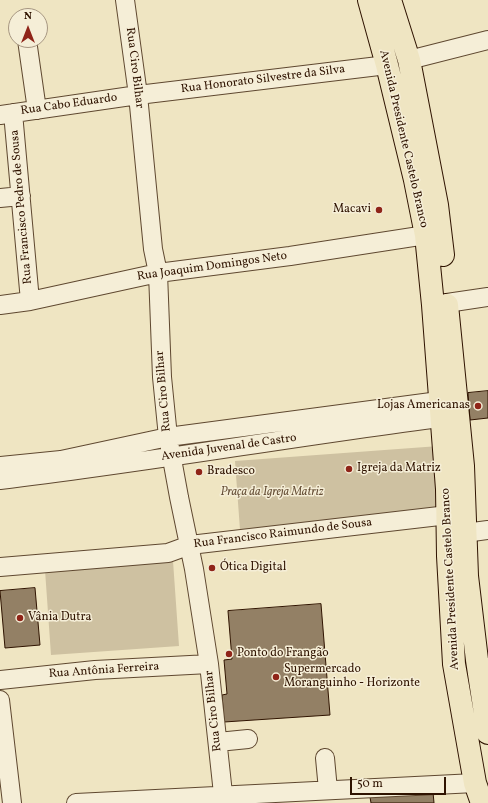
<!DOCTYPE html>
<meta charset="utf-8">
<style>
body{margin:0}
#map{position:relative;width:488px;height:803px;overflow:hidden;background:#efe5c2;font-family:Vollkorn,serif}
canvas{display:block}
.north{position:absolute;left:8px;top:8px;width:40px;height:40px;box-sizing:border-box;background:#f5eed7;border:1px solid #a69681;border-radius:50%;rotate:0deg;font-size:11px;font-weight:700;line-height:16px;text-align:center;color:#2f1300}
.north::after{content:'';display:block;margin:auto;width:14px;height:18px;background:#8f2418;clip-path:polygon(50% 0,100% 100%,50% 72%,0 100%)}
.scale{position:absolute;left:350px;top:777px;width:96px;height:18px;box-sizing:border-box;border:2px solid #2f1300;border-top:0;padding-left:5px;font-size:12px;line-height:14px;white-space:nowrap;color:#2f1300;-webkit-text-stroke:3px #f5eed7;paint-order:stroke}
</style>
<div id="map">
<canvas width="488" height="803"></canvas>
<div class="north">N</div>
<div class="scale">50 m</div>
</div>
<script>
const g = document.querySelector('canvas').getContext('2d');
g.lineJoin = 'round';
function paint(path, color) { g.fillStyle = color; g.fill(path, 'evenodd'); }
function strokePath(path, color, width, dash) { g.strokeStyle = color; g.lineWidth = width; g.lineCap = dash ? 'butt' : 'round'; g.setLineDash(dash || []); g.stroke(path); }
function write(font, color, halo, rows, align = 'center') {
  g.font = font + ' Vollkorn,serif'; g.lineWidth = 3; g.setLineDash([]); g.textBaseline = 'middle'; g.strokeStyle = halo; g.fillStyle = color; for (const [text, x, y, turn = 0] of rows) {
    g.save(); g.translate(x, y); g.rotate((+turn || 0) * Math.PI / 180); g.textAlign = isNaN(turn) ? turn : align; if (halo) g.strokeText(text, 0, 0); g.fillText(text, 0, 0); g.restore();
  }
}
paint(new Path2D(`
 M439 446V511L240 530 235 461Z
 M173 561 179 646 51 655 45 570Z`), '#cec1a1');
const building = new Path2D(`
 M488 391V418L470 420 468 393Z
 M35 588 40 645 5 648 0 591Z
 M321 604 330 715 224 722 222 695 227 694 224 660 232 659 228 611Z
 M433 792 434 803H371L370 797Z`);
paint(building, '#938065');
strokePath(building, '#2f1300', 1);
const minor = new Path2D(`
 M125 0 138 95 153 249 158 273 162 377 168 437 179 497 194 569 209 664 224 803
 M27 40 37 110
 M409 60 488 40
 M13 113 30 301
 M0 115 138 95 387 65
 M0 198 21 196
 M447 303 488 297
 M0 305 30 301 158 273 290 256 426 235
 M0 466 61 460 168 437 454 399
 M0 480C152 462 303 435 455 416
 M465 533 488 530
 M0 567 168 553 190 545 448 515
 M0 680 95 670 209 664
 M0 700 12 803
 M218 742 248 739
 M325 758 328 790
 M76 803 475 783`);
const major = new Path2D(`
 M369 0 387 65 415 180 426 235 433 305 447 489 448 556 454 664 475 783 482 803
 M390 0 409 60 437 205 443 255
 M447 305 463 466 467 576 477 660 488 733`);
strokePath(minor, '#5f4830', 20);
strokePath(major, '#2f1300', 24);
strokePath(minor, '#f5eed7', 18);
strokePath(major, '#efe5c2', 22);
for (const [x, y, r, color] of [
 [379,210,4,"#8f2418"],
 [478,406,4,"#8f2418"],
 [349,469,4,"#8f2418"],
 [199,472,4,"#8f2418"],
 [212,568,4,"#8f2418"],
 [20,618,4,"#8f2418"],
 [229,654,4,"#8f2418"],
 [276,677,4,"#8f2418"]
]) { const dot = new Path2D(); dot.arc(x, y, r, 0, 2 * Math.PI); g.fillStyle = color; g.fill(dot); strokePath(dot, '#f5eed7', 1.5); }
write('12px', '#2f1300', '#f5eed7', [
 ["Rua Ciro Bilhar",134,68,83],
 ["Rua Honorato Silvestre da Silva",263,80,-7],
 ["Rua Cabo Eduardo",69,105,-8],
 ["Avenida Presidente Castelo Branco",403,139,77],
 ["Rua Francisco Pedro de Sousa",22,207,-95],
 ["Rua Joaquim Domingos Neto",212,267,-8],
 ["Rua Ciro Bilhar",164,391,-95],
 ["Avenida Juvenal de Castro",229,448,-8],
 ["Rua Francisco Raimundo de Sousa",283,534,-7],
 ["Avenida Presidente Castelo Branco",451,579,-93],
 ["Rua Antônia Ferreira",104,671,-4],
 ["Rua Ciro Bilhar",214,711,-96]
]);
write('12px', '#2f1300', '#f5eed7', [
 ["Macavi",371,210,"right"],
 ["Lojas Americanas",470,406,"right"],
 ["Igreja da Matriz",357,469],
 ["Bradesco",207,472],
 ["Ótica Digital",220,568],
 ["Vânia Dutra",28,618],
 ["Ponto do Frangão",237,654],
 ["Supermercado",284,670],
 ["Moranguinho - Horizonte",284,684]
], 'left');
write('italic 12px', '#675038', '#f5eed7', [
 ["Praça da Igreja Matriz",272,493]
]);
</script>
